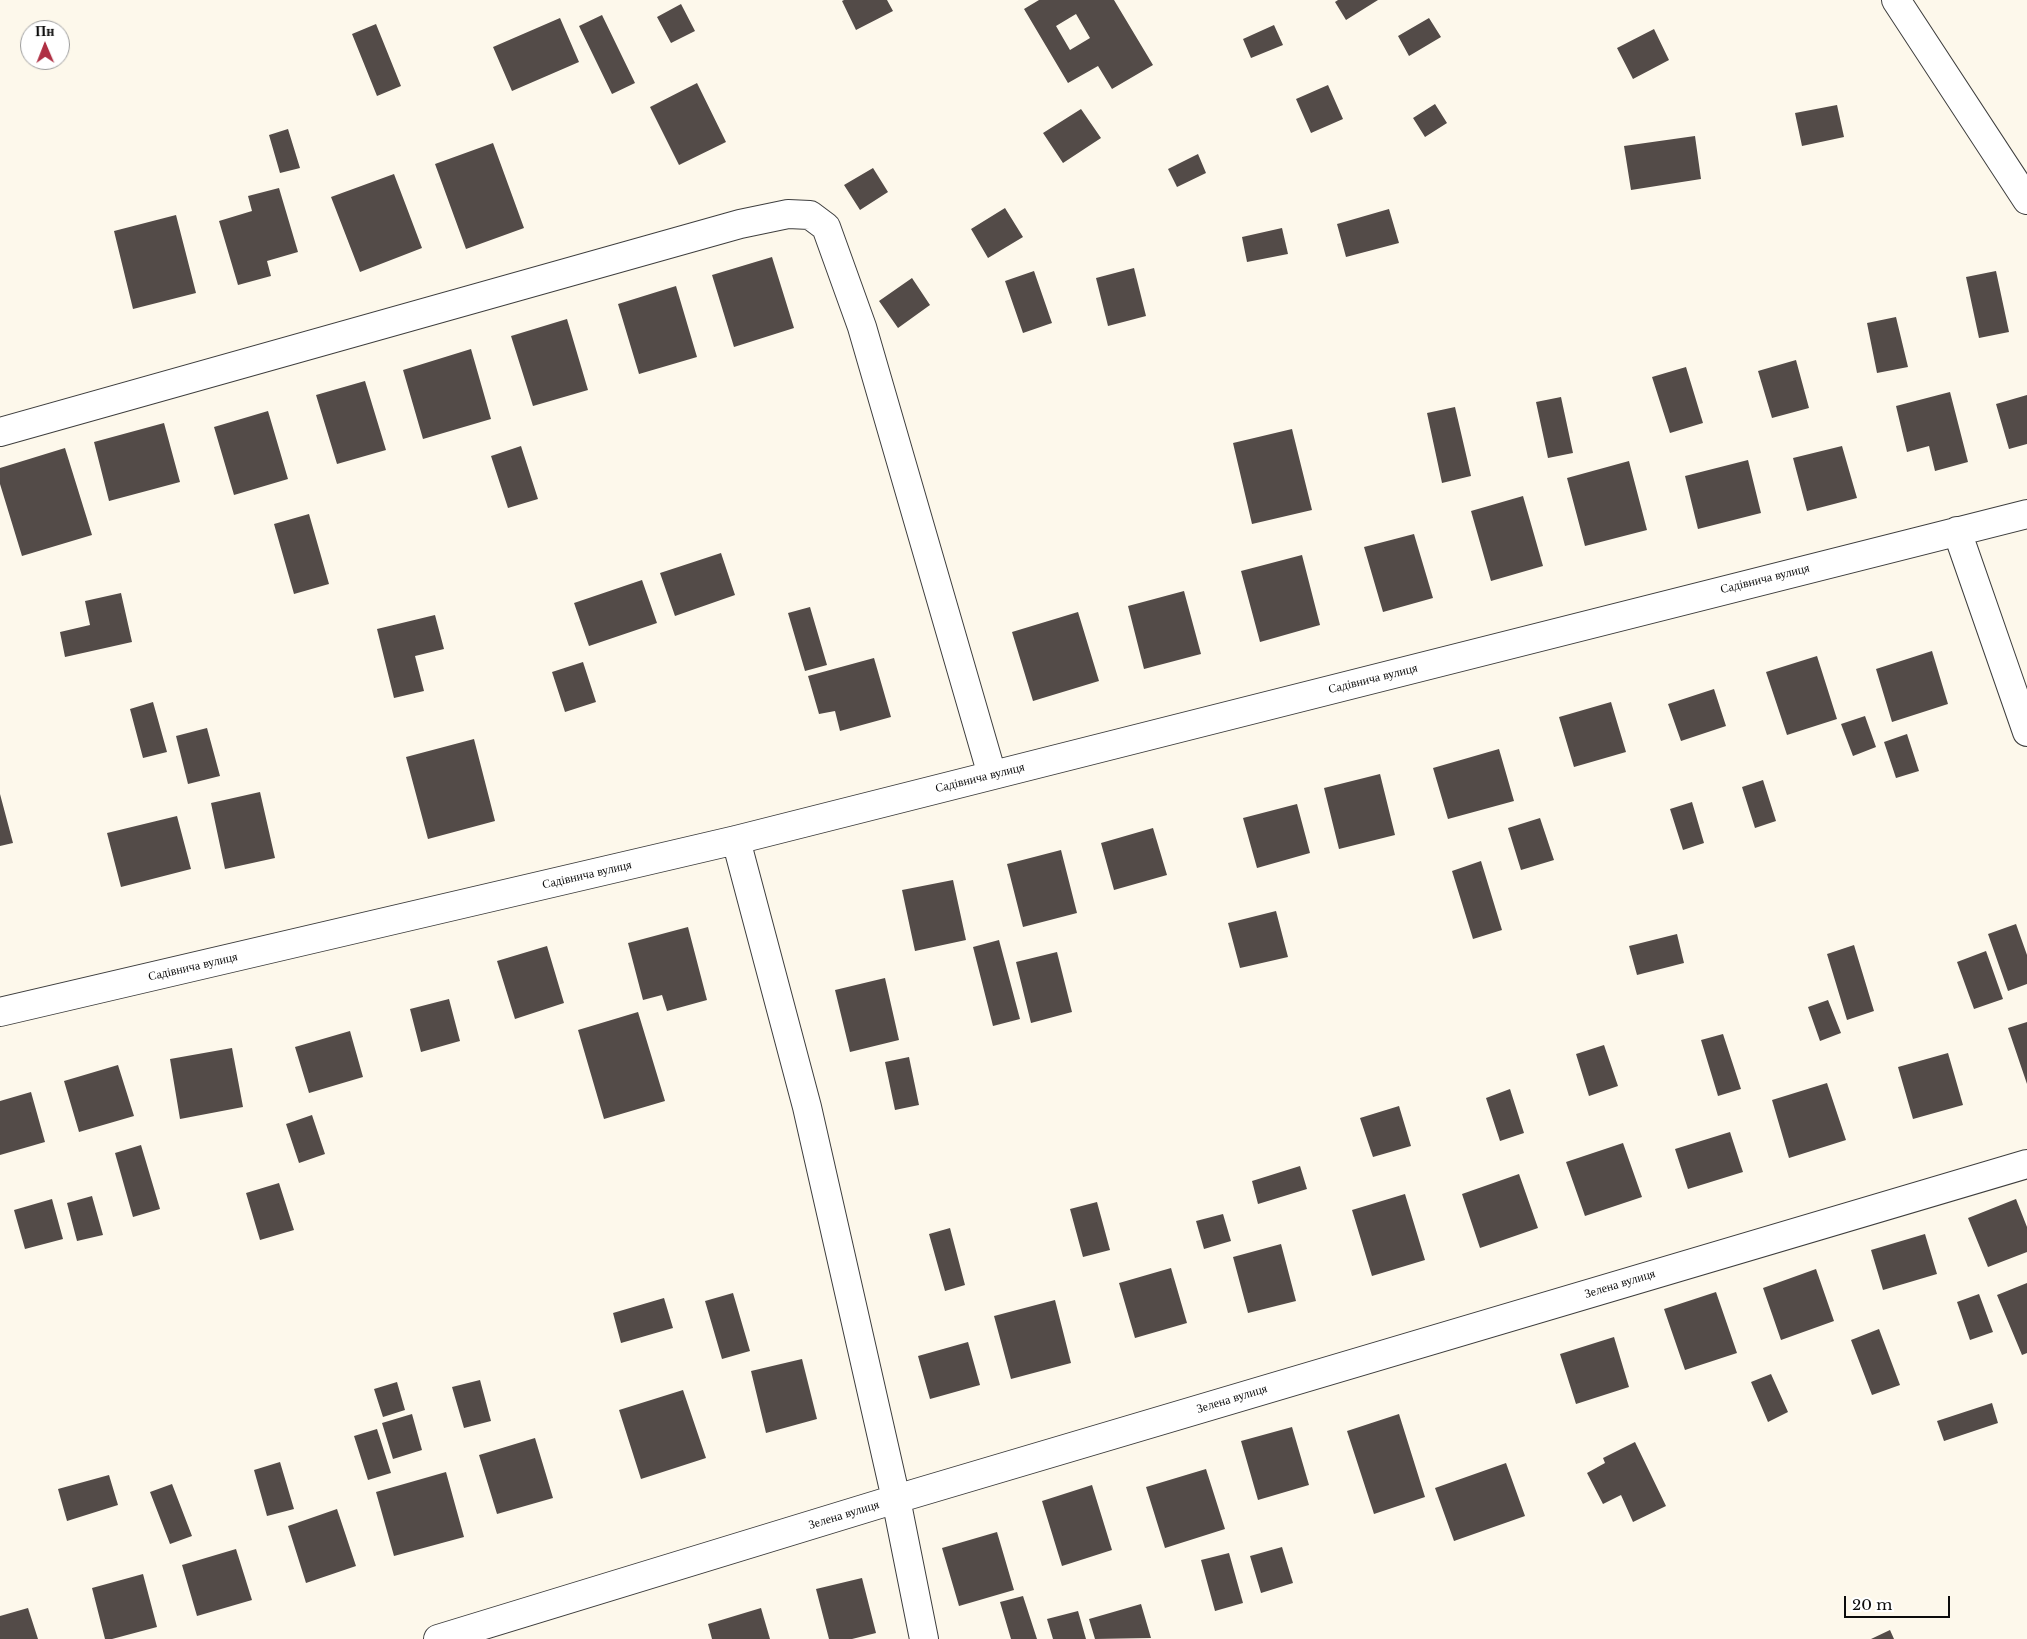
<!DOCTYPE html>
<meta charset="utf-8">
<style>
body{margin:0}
#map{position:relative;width:2027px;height:1639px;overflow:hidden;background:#fdf8eb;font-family:"Libre Baskerville",serif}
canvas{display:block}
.north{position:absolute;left:20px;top:20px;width:50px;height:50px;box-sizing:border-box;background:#fff;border:1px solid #9d9d9d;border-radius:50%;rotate:359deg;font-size:14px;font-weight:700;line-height:20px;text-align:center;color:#0b0b0b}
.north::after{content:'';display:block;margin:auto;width:18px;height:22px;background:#af2f43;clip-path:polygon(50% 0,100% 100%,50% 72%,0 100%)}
.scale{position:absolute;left:1844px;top:1596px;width:106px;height:22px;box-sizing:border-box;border:2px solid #0b0b0b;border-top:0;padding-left:6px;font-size:15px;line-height:18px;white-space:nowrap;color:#0b0b0b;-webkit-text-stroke:4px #fff;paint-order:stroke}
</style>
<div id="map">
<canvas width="2027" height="1639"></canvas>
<div class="north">Пн</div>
<div class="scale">20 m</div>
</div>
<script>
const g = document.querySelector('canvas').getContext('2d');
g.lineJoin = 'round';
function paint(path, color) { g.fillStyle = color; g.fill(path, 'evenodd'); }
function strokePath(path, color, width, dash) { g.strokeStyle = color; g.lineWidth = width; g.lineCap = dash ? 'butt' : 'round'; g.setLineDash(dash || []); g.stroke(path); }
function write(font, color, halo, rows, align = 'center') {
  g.font = font + ' "Libre Baskerville",serif'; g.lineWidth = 5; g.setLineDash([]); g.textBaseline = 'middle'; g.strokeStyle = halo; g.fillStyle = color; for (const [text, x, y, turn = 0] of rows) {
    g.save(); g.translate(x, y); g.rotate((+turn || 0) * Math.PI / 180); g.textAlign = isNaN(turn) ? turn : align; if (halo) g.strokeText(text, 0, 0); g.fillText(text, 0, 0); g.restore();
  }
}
paint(new Path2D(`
 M844 0H887L893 11 856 30 842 1Z
 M1039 0H1114L1153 65 1112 89 1098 66 1068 83 1024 9ZM1076 14 1090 38 1070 50 1056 26Z
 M1338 0H1378L1346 20 1335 2Z
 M681 4 695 31 671 43 657 17Z
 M602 15 635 83 612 94 579 26Z
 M560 18 579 62 512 91 493 47Z
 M1429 18 1441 37 1409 56 1398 36Z
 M376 24 401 86 377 96 352 34Z
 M1274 25 1283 45 1251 58 1243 39Z
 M1654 29 1669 60 1633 79 1617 48Z
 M697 83 726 142 679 165 650 107Z
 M1328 85 1343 119 1311 133 1296 99Z
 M1435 104 1447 123 1425 137 1413 118Z
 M1837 105 1844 137 1802 146 1795 113Z
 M1081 109 1101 138 1063 163 1043 133Z
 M288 129 300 168 280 173 269 135Z
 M1695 136 1701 179 1631 190 1624 146Z
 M493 143 524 228 466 249 435 164Z
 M1198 154 1206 173 1177 187 1168 169Z
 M873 168 888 192 860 210 844 185Z
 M394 174 422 248 360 272 331 197Z
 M279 188 298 252 267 261 271 276 238 285 219 221 252 211 248 196Z
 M1005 208 1023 237 988 258 971 229Z
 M1389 209 1399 243 1346 257 1337 224Z
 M176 215 196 293 133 309 114 231Z
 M1282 228 1288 254 1247 262 1242 237Z
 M772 257 794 328 734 347 712 275Z
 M1134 268 1146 316 1108 326 1096 278Z
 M1034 271 1052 323 1023 333 1005 281Z
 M1996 271 2009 332 1979 338 1966 277Z
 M912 278 930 305 898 328 879 301Z
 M676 286 697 357 639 374 618 304Z
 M1896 317 1908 367 1877 373 1867 323Z
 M567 319 588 390 533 406 511 336Z
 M471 349 491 419 423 439 403 370Z
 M1796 360 1809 408 1772 418 1758 371Z
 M1686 367 1703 423 1670 433 1652 377Z
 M365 381 386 450 337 464 316 395Z
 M1950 392 1968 462 1935 471 1929 446 1907 452 1896 406Z
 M2027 395V444L2009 449 1996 404Z
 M1561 397 1573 453 1548 458 1536 402Z
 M1455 407 1471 476 1442 483 1427 413Z
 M268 411 288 479 234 495 214 427Z
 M164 423 180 482 109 501 94 442Z
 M1292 429 1312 510 1252 524 1233 443Z
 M521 446 538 499 508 508 491 456Z
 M1842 446 1857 498 1807 511 1793 458Z
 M65 448 92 535 22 556 0 484V468Z
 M1748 460 1761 513 1698 529 1685 476Z
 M1629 461 1647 530 1585 546 1567 478Z
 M1523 496 1543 566 1491 581 1471 511Z
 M309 514 329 584 294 594 274 524Z
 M1414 534 1433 598 1383 612 1364 547Z
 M721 553 735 595 675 616 660 573Z
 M1302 555 1320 625 1260 642 1241 571Z
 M642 580 657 623 589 646 574 603Z
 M1184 591 1201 654 1144 669 1128 606Z
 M121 593 132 642 65 657 60 632 90 625 85 601Z
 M810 607 827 665 805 671 788 613Z
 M1078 612 1099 681 1033 701 1012 632Z
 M435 615 444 649 415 656 424 691 394 698 377 629Z
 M1932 651 1948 704 1892 722 1876 669Z
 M1817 656 1837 719 1787 735 1766 672Z
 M874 658 891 717 840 731 835 711 819 714 808 676Z
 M583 662 596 702 565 712 552 672Z
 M1714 689 1726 726 1681 741 1668 704Z
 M153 702 167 752 143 758 130 709Z
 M1611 702 1626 752 1574 767 1559 717Z
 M1865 716 1876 747 1853 756 1841 724Z
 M207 728 220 776 188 784 176 736Z
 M1907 734 1919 771 1896 778 1884 742Z
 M474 739 495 821 428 839 406 757Z
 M1499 749 1514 801 1448 819 1433 768Z
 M1380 774 1395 835 1339 849 1324 788Z
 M1763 780 1776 821 1755 828 1742 787Z
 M260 792 275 858 225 869 211 803Z
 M0 794 13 843 0 846Z
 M1692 802 1704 843 1683 850 1670 809Z
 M1297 804 1310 853 1257 868 1243 818Z
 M177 816 191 869 121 887 107 833Z
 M1540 818 1554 860 1521 870 1508 828Z
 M1153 828 1167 875 1114 890 1101 843Z
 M1061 850 1077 913 1023 927 1007 864Z
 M1481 861 1502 930 1473 939 1452 871Z
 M953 880 966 940 915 951 902 890Z
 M1276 911 1288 957 1240 968 1228 923Z
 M2016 924 2027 955V984L2008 991 1988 934Z
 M688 927 707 1000 667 1011 662 995 643 1000 628 943Z
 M1677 934 1684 963 1637 975 1629 946Z
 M999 940 1020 1019 993 1026 973 947Z
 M1854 945 1874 1011 1847 1020 1827 954Z
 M547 946 564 1003 515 1019 497 961Z
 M1986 951 2003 999 1974 1009 1957 962Z
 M1057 952 1072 1012 1031 1023 1016 962Z
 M885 978 899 1040 850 1052 835 990Z
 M449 999 460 1041 421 1052 410 1009Z
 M1828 1000 1841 1033 1820 1041 1808 1007Z
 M638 1012 665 1101 604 1119 578 1030Z
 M2027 1022V1084L2008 1028Z
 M350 1031 363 1077 309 1093 295 1047Z
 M1723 1034 1741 1089 1718 1096 1701 1040Z
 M1604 1045 1618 1086 1589 1096 1576 1054Z
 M232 1048 243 1107 180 1119 170 1059Z
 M1948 1053 1963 1105 1913 1119 1898 1067Z
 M909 1057 919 1105 895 1110 885 1062Z
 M118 1065 134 1116 79 1132 64 1081Z
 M1827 1083 1846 1140 1789 1158 1772 1100Z
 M1510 1089 1524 1133 1500 1141 1486 1098Z
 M31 1092 45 1142 0 1155V1101Z
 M1399 1106 1411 1146 1373 1157 1360 1118Z
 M312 1115 325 1154 299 1163 286 1124Z
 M1730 1132 1743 1172 1688 1189 1675 1149Z
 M1623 1143 1642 1197 1585 1216 1566 1162Z
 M141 1145 160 1209 133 1217 115 1153Z
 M1300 1166 1307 1189 1258 1204 1252 1181Z
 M1519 1174 1538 1228 1480 1248 1462 1194Z
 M279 1183 294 1230 260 1240 246 1193Z
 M1405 1194 1425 1260 1372 1276 1352 1210Z
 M92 1196 103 1235 77 1241 67 1203Z
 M52 1199 63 1239 25 1249 14 1210Z
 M2016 1199 2027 1227V1252L1988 1267 1968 1218Z
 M1097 1202 1110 1250 1083 1257 1070 1209Z
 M1223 1214 1231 1241 1204 1249 1196 1221Z
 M950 1228 965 1285 945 1291 929 1234Z
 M1925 1234 1937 1274 1883 1290 1871 1250Z
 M1281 1244 1296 1301 1248 1313 1233 1257Z
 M1171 1268 1187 1323 1135 1338 1119 1283Z
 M1816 1269 1834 1321 1781 1340 1763 1288Z
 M2027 1283V1353L2022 1355 1997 1295Z
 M1716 1292 1737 1353 1685 1370 1664 1309Z
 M733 1293 750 1351 722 1359 705 1301Z
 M1979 1294 1993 1332 1970 1340 1957 1302Z
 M664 1298 673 1328 621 1343 613 1313Z
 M1055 1300 1071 1363 1011 1379 994 1316Z
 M1879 1329 1900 1385 1872 1395 1851 1340Z
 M1614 1337 1629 1387 1576 1404 1560 1354Z
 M968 1342 980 1385 930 1399 918 1356Z
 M802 1359 817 1419 766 1433 751 1371Z
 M1771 1374 1788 1412 1768 1422 1751 1382Z
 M480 1380 491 1421 464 1428 452 1387Z
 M397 1382 405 1410 383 1417 374 1389Z
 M683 1390 706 1458 641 1479 619 1410Z
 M1992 1403 1998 1423 1944 1441 1937 1421Z
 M412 1414 422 1450 393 1459 382 1423Z
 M1399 1414 1425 1497 1374 1514 1347 1431Z
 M1292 1427 1309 1485 1258 1500 1241 1441Z
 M377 1429 391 1473 368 1480 354 1436Z
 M535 1438 553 1498 497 1514 479 1455Z
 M1635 1442 1666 1506 1633 1522 1621 1495 1603 1504 1587 1473 1605 1463 1603 1458Z
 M280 1462 294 1509 267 1516 254 1470Z
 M1506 1463 1525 1516 1454 1541 1435 1488Z
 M1206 1469 1225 1529 1165 1548 1146 1487Z
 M446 1472 464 1537 394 1556 376 1492Z
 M109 1475 118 1505 67 1521 58 1489Z
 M172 1484 192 1536 170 1544 150 1492Z
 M1092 1485 1112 1550 1062 1566 1042 1501Z
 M337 1509 356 1566 306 1583 288 1526Z
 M997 1532 1014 1590 959 1606 942 1548Z
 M1282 1547 1293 1583 1261 1593 1250 1556Z
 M236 1549 252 1600 197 1616 182 1565Z
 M1229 1553 1243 1603 1215 1611 1201 1560Z
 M143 1574 157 1627 112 1639H105L92 1588Z
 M862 1578 876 1633 852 1639H829L816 1589Z
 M1023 1596 1037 1639H1011L1000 1602Z
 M1141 1604 1151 1638 1095 1639 1089 1619Z
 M28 1608 38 1639H0V1616Z
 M761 1608 770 1639H712L708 1624Z
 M1078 1611 1086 1639H1053L1047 1619Z
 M1890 1630 1894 1639H1871Z`), '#534b48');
const minor = new Path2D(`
 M1896 0 2027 200
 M0 432 740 224 788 214 810 215 826 227 862 327 992 775
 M1957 531 2027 732
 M736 840 807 1107 896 1499 924 1639
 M0 1012 736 840 2027 514
 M438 1639 896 1499 2027 1164`);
strokePath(minor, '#3e3e3e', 30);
strokePath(minor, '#fff', 28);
write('12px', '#0b0b0b', '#fff', [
 ["Садівнича вулиця",1765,579,-14],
 ["Садівнича вулиця",1373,679,-14],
 ["Садівнича вулиця",980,778,-14],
 ["Садівнича вулиця",587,875,-13],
 ["Садівнича вулиця",193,967,-13],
 ["Зелена вулиця",1620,1284,-17],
 ["Зелена вулиця",1232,1399,-17],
 ["Зелена вулиця",844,1515,-17]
]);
</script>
